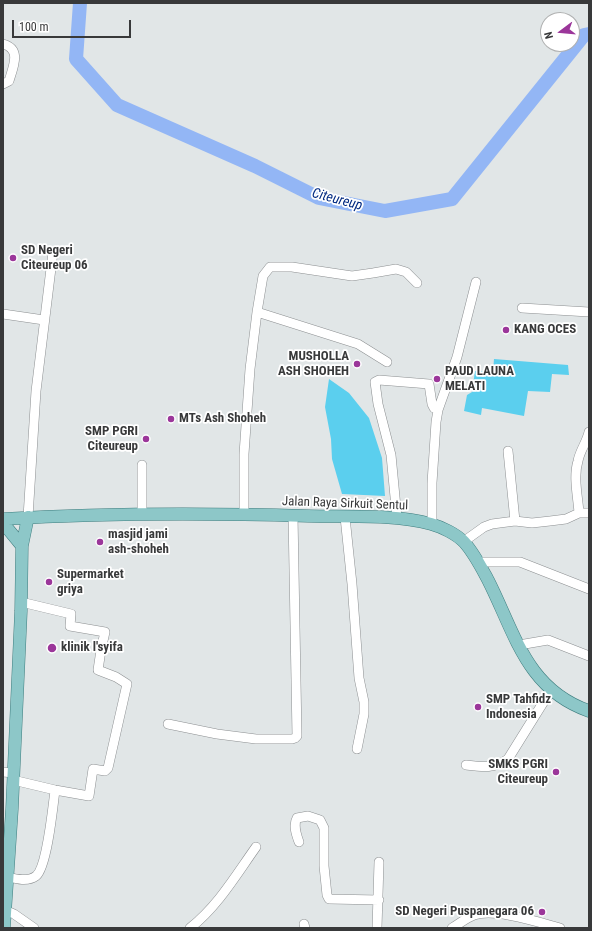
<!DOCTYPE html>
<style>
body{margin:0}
#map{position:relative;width:592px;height:931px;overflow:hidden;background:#e1e6e7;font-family:"Roboto Condensed",sans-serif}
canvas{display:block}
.frame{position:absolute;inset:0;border:4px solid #38393a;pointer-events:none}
.north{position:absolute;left:540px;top:12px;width:40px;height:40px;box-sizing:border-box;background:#fff;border:1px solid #afb0b0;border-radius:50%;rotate:254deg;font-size:11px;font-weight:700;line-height:16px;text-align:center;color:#38393a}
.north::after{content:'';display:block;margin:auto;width:14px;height:18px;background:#9b369a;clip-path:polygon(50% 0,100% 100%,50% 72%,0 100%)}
.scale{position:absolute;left:12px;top:20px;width:119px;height:18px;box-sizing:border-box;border:2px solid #38393a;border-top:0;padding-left:5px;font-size:12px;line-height:14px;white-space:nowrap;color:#38393a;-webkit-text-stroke:3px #fff;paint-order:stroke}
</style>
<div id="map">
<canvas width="592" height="931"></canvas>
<div class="frame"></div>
<div class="north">N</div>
<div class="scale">100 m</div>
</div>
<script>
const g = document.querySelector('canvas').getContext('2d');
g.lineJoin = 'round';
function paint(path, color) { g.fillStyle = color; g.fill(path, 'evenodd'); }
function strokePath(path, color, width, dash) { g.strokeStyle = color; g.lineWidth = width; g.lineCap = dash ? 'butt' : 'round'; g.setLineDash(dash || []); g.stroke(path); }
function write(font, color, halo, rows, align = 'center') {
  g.font = font + ' "Roboto Condensed",sans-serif'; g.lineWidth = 3.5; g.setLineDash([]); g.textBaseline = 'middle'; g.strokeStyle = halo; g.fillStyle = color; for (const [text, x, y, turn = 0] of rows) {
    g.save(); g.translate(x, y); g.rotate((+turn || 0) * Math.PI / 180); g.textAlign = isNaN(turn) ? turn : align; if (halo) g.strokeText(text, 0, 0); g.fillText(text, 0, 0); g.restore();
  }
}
paint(new Path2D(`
 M494 359 568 365 569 375 552 374 550 392 528 391 524 416 482 408 481 415 464 411 467 395 472 392 475 371 493 372Z
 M329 379 349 393 369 418 382 458 385 496 342 494 332 459 331 439 325 407Z`), '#5bcfee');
strokePath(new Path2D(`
 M80 3 76 59 117 105 255 166 319 198 385 211 452 199 584 35 589 34`), '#93b6f5', 14);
const minor = new Path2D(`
 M3 44C22 49 13 67 9 81L3 84
 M522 308 589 312
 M257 312 358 344 387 362
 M3 314 44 320
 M508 451 515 521
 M579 513C578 497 573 477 578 461 580 450 587 442 589 432
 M244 514V454L250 369 257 312 263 276 270 267H292L352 276 373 273 396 269 406 272 417 283
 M142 515V465
 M28 517 36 391 53 252
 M345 517 352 584 359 678 364 702V714L357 749
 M397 518 391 455 378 404 375 382 379 380 429 384 432 404 434 408 439 407
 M432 524V483L436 422 438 410 457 357 476 282
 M463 542 484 527 492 524 515 521 532 523 550 521 566 519 579 513H589
 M478 562H520L589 589
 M519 645 548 640 589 656
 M168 724 217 734 256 739H292L295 738 297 736 293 515
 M466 765C482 767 494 769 508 759L551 690
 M3 772 14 773
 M13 780 55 790 89 796 93 769 105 771 108 768 127 684 116 677 98 670 101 650 105 632 70 626 71 614 21 602
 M299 842C296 834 293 825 297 818L308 816 320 820 324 828V866L327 895 329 899 379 900
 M8 877C16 879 28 882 36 876 47 867 53 806 55 790
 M5 910 14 914 34 928
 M304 924 305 928
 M190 928C218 906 236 875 256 847
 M377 928 379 862
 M452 928C459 924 466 918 474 915 495 908 538 922 560 928`);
const major = new Path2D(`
 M3 519C105 513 207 513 308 516 346 517 395 514 431 524 442 527 456 534 464 542 474 553 481 567 488 580 515 633 526 689 589 711
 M3 523 22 546
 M4 928 12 809 21 611 22 546 28 517`);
strokePath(minor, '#8c8f91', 10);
strokePath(major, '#3e7d7e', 13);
strokePath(minor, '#fff', 9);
strokePath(major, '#8dc7c8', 12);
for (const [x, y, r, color] of [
 [13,258,4,"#9b369a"],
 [506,330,4,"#9b369a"],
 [357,364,4,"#9b369a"],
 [437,379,4,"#9b369a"],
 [171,419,4,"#9b369a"],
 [146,439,4,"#9b369a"],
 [100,542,4,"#9b369a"],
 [49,582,4,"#9b369a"],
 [52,648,5,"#9b369a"],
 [478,707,4,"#9b369a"],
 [556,772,4,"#9b369a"],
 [542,912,4,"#9b369a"]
]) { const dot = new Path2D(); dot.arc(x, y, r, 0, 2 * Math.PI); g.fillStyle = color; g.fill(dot); strokePath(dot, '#fff', 1.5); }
write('bold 13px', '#38393a', '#fff', [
 ["SD Negeri",21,251],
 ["Citeureup 06",21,266],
 ["KANG OCES",514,330],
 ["MUSHOLLA",349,357,"right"],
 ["ASH SHOHEH",349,372,"right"],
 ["PAUD LAUNA",445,372],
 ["MELATI",445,387],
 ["MTs Ash Shoheh",179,419],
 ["SMP PGRI",138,432,"right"],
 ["Citeureup",138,447,"right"],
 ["masjid jami",108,535],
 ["ash-shoheh",108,550],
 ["Supermarket",57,575],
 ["griya",57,590],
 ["klinik l'syifa",61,648],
 ["SMP Tahfidz",486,700],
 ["Indonesia",486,715],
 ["SMKS PGRI",548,765,"right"],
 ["Citeureup",548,780,"right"],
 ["SD Negeri Puspanegara 06",534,912,"right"]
], 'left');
write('13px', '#38393a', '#fff', [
 ["Jalan Raya Sirkuit Sentul",345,504,2]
]);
write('italic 14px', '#002981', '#fff', [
 ["Citeureup",337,200,15]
]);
</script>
